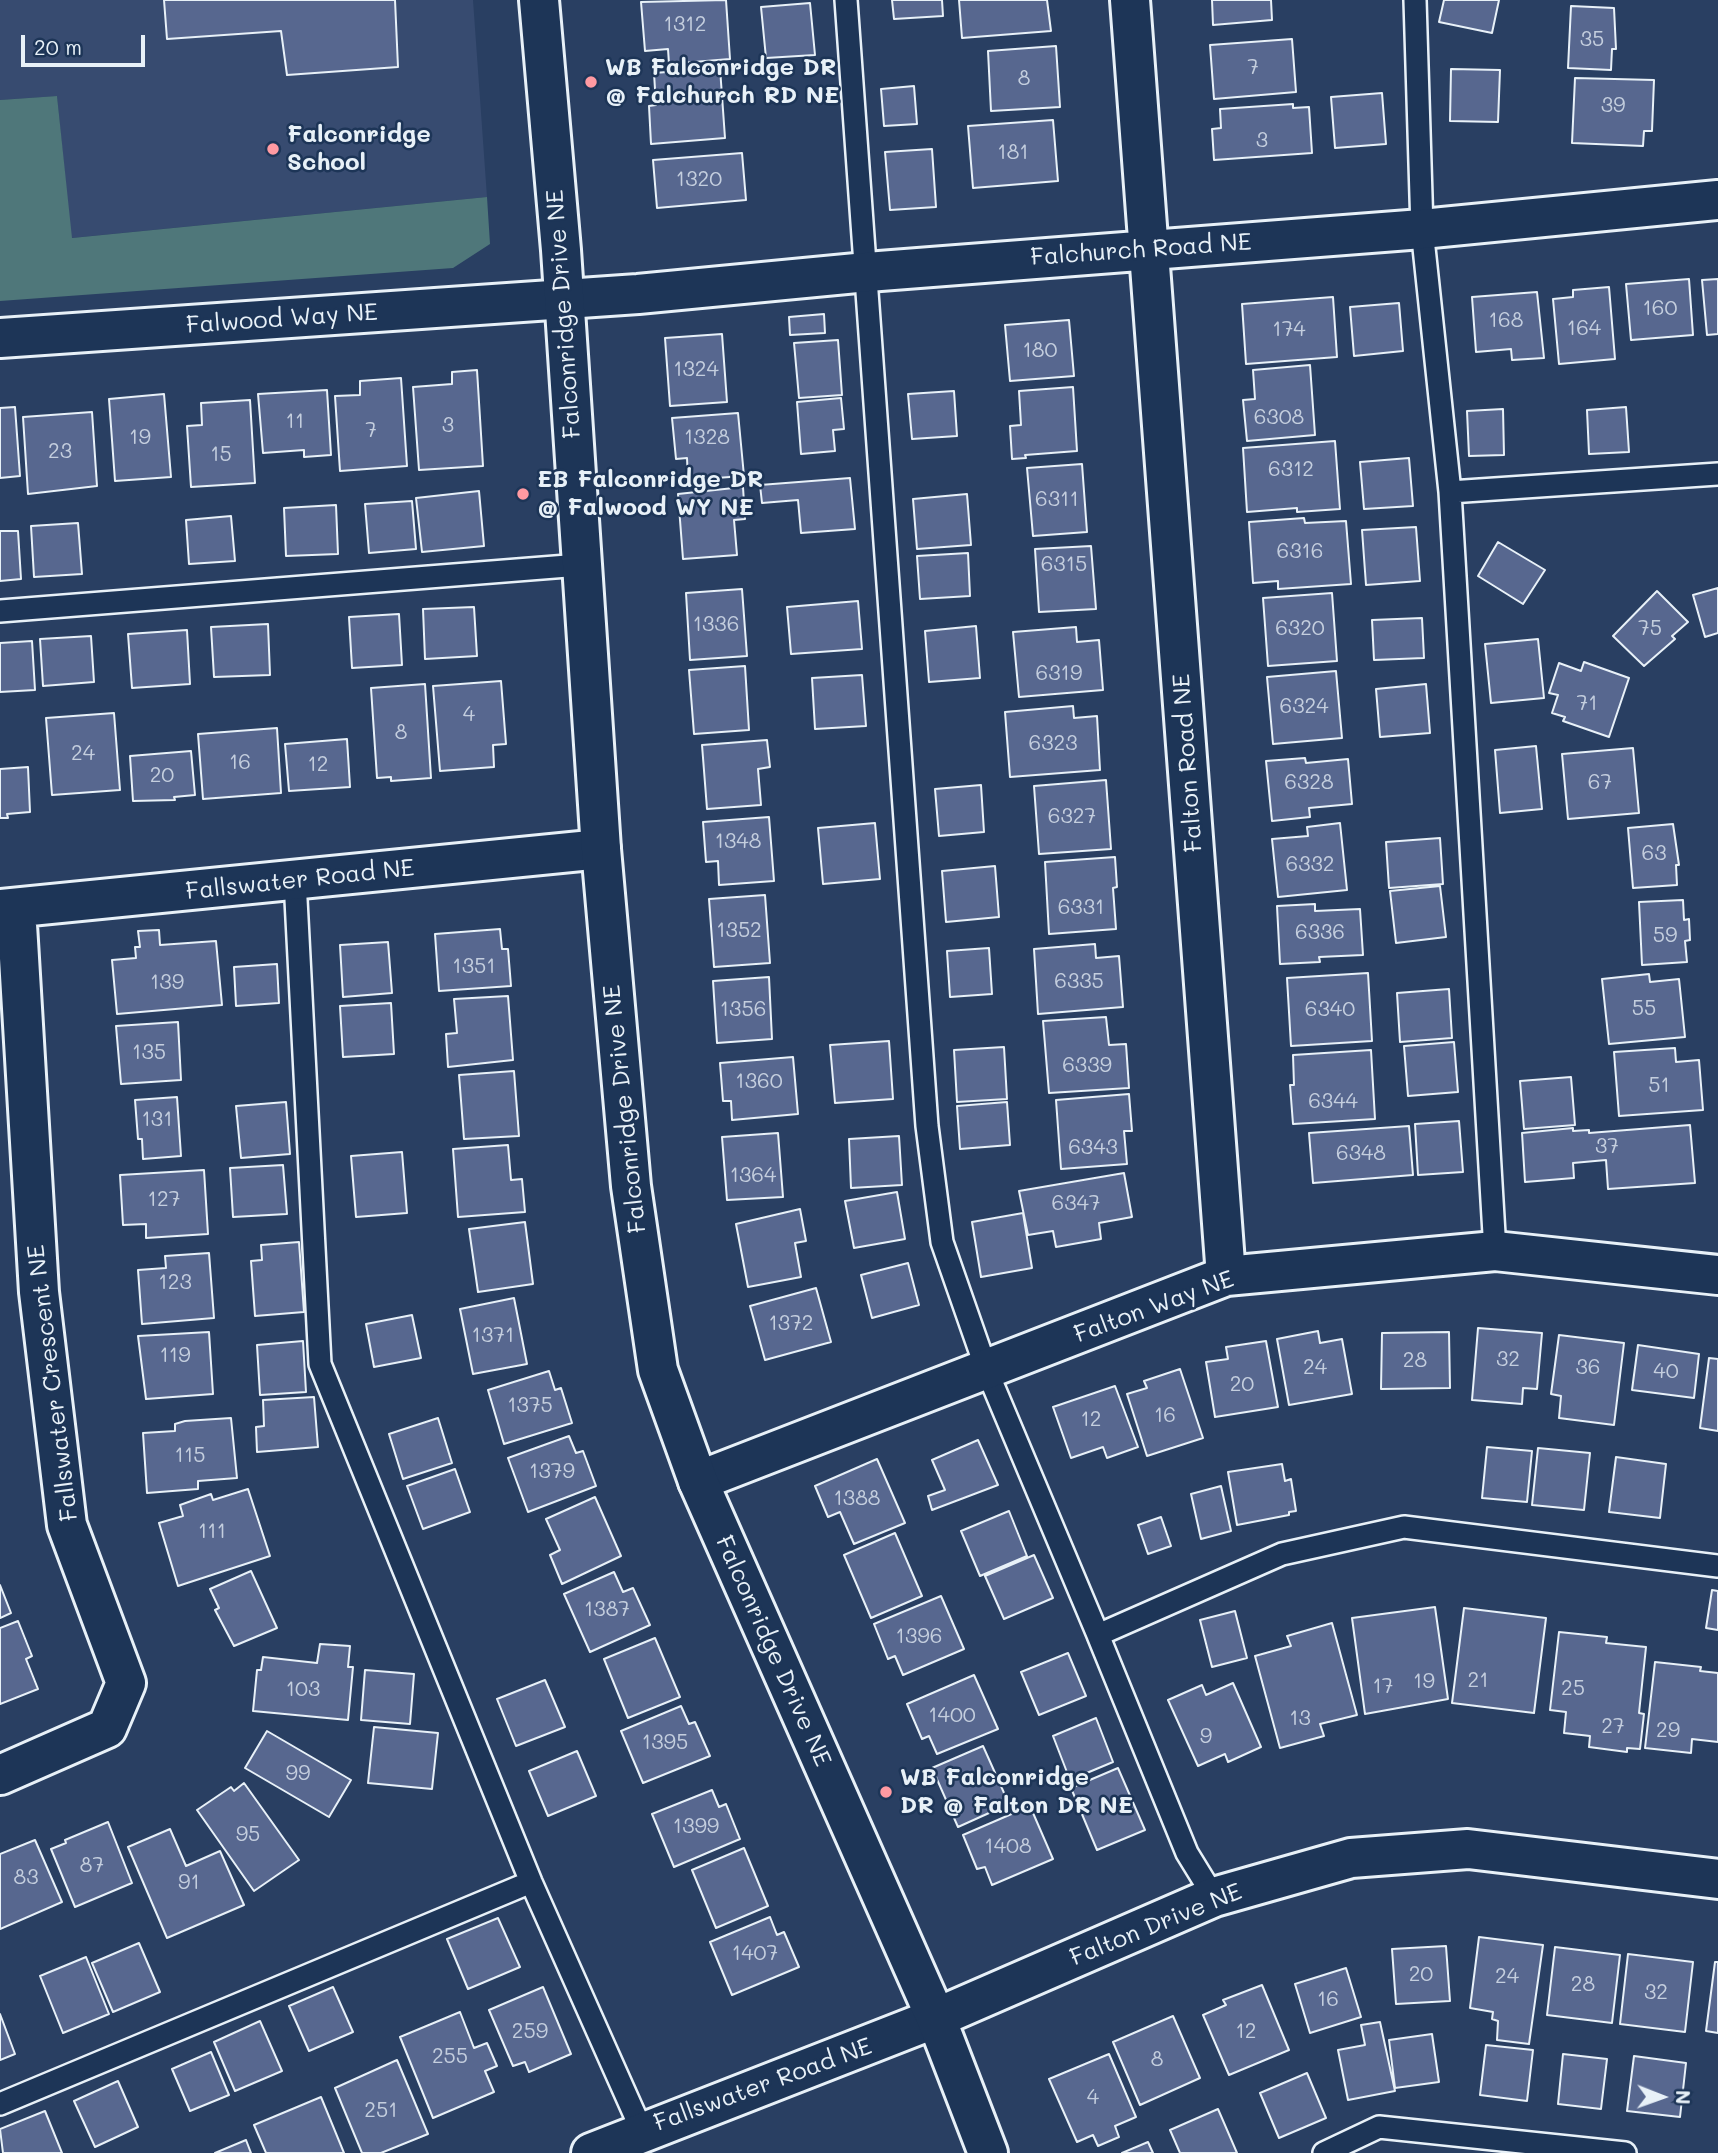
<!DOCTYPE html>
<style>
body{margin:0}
#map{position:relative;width:1718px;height:2153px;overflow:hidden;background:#293f62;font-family:Mali,sans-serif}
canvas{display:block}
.north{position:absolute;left:1627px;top:2062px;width:70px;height:70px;-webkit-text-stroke:5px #1d3557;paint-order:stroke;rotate:91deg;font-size:19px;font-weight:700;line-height:28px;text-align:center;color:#e8f1f8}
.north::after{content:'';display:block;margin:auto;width:24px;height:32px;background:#e8f1f8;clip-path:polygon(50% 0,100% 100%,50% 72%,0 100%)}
.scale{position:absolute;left:21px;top:35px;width:124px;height:32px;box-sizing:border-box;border:4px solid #e8f1f8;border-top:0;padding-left:9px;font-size:21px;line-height:24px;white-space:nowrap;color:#e8f1f8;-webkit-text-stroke:5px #1d3557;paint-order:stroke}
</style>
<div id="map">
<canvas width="1718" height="2153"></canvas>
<div class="north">N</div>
<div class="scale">20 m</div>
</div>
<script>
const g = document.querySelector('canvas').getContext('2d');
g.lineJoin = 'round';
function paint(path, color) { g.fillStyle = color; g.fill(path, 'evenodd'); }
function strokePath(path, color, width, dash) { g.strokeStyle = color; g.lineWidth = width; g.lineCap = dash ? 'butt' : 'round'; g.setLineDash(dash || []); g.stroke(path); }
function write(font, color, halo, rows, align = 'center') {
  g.font = font + ' Mali,sans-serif'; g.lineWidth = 5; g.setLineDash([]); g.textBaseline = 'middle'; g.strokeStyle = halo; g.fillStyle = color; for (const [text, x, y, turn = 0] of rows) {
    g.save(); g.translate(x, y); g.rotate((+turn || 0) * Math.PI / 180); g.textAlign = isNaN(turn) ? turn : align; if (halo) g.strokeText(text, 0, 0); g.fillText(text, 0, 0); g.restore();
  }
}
paint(new Path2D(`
 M0 0H473L487 197 71 238 57 96 0 100Z`), '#374b70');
paint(new Path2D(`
 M57 96 72 238 487 197 490 244 453 268 0 301V100Z`), '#4f777a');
const building = new Path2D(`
 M164 0H395L398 67 287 75 281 31 167 39Z
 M726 0 730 59 669 64 668 49 645 51 641 2Z
 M892 0H942L943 16 894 19Z
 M959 0H1047L1051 31 962 38Z
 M1212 0H1271L1272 20 1213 25Z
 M1444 0H1499L1492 33 1439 22Z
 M810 3 815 55 766 58 761 7Z
 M1571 6 1614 8 1616 49H1612L1611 70 1568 68Z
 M1292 39 1296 92 1214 99 1210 45Z
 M1056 46 1060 107 991 111 988 51Z
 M720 68 725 138 651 144 649 106 656 105 654 73Z
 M1451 69 1500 70 1498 122 1450 121Z
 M1575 78 1654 80 1652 131H1644L1643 146 1572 143Z
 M914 86 917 124 884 126 881 89Z
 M1382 93 1386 144 1335 148 1331 97Z
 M1293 104V108L1309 107 1312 153 1214 160 1212 129 1221 128 1220 109Z
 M1053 120 1058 181 973 188 968 126Z
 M932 149 936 207 890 210 885 152Z
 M742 153 746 200 657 208 653 160Z
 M1689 279 1693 335 1631 340 1626 284Z
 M1718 279V334L1707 335 1702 280Z
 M1609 287 1615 359 1559 364 1553 299 1573 297V290Z
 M1537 292 1544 358 1512 360 1511 349 1476 352 1472 297Z
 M1333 297 1337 357 1246 364 1242 304Z
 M1399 303 1403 351 1354 356 1350 307Z
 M824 314 825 333 790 335 789 317Z
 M1069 320 1074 376 1010 381 1005 325Z
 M722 334 727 402 670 406 665 338Z
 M838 340 842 395 799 398 794 343Z
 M1310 365 1315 435 1247 441 1243 400 1255 399 1253 370Z
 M477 370 483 466 419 470 413 387 452 384V372Z
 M401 378 407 466 340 471 335 396 360 395V381Z
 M1073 387 1077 451 1025 455 1026 458 1012 459 1010 426 1021 425 1019 391Z
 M327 390 331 455 304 457V450L263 453 258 394Z
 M954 391 957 436 912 439 908 394Z
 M164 394 171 477 115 481 109 399Z
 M841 398 844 429 833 430 835 451 801 454 797 402Z
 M250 400 255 483 191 487 187 426 202 425 201 403Z
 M15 407 20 476 0 478V408Z
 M1626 407 1629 452 1589 454 1587 410Z
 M1503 409 1504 455 1469 456 1467 411Z
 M92 412 97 486 28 494 23 417Z
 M738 413 744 476 688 480 687 458 676 459 672 418Z
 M1335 441 1340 509 1297 512V508L1247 512 1243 448Z
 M1409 458 1413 506 1364 509 1360 462Z
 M1082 464 1087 532 1033 536 1027 468Z
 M850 478 855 529 801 533 798 500 762 503 760 485Z
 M743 487 745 519 734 520 737 555 683 559 678 494Z
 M479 491 484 546 422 552 416 498Z
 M967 494 971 545 917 549 913 499Z
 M412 501 416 549 369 553 365 504Z
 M336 505 338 554 286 556 284 508Z
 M231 516 235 561 189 564 186 520Z
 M1304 518 1305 523 1346 521 1351 584 1278 589V581L1253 583 1249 522Z
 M78 523 82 574 34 577 31 526Z
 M1416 527 1420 581 1366 585 1362 530Z
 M0 531H18L21 579 0 581Z
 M1498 542 1545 570 1523 604 1478 576Z
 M1091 546 1096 609 1039 612 1035 549Z
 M968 553 970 596 920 599 917 556Z
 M1718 588V633L1705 637 1693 595Z
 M742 589 747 656 690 660 686 593Z
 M1657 591 1688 622 1672 636 1675 639 1644 666 1613 636Z
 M1332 593 1337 661 1268 666 1263 598Z
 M858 601 862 649 791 654 787 607Z
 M474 607 477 656 425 659 423 609Z
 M399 614 402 665 352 668 349 617Z
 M1422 618 1424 658 1374 660 1372 620Z
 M268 624 270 675 214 677 211 627Z
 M976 626 980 678 929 682 925 631Z
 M1076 627 1077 642 1099 640 1103 690 1019 697 1013 632Z
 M187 630 190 684 132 688 128 634Z
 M91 636 94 682 43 686 40 639Z
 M1538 639 1544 698 1491 703 1485 644Z
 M32 641 35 690 0 692V643Z
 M1584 662 1629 678 1609 737 1563 721 1565 717 1552 713 1558 695 1549 693 1559 663 1581 671Z
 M745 666 749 730 694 734 689 670Z
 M1336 671 1342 738 1273 744 1267 677Z
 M862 675 866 726 815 729 812 678Z
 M501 681 506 744 493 745 494 767 440 771 433 686Z
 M425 684 431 778 391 781V777L377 778 371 688Z
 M1426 684 1430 733 1380 737 1376 689Z
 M1073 706 1074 718 1097 716 1100 770 1010 777 1005 712Z
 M114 713 120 790 52 795 46 718Z
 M277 728 281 793 203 799 198 734Z
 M347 739 350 787 289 791 285 744Z
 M767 740 770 767 758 769 761 805 707 809 702 745Z
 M1536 746 1542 809 1500 813 1495 750Z
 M1633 748 1639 813 1568 819 1562 754Z
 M191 751 195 795 174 797 175 800 133 801 130 756Z
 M1305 758 1306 763 1348 759 1352 804 1309 808 1310 817 1272 821 1266 761Z
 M28 767 30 812 7 814 8 818H0V769Z
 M1106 780 1111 849 1039 854 1034 786Z
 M981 785 984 832 939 836 935 789Z
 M769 817 774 881 719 885 718 861 706 862 703 822Z
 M875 823 880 879 823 884 818 828Z
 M1340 823 1347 890 1278 897 1272 839 1308 836 1307 827Z
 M1673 824 1679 865H1676L1677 885 1633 888 1628 828Z
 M1440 838 1443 884 1389 888 1386 842Z
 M1115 857 1117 887 1113 888 1116 929 1049 934 1045 862Z
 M995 866 999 917 946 922 942 871Z
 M1440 886 1446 937 1396 943 1390 891Z
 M765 895 770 963 714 967 709 899Z
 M1683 900 1684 920 1689 919 1690 940 1685 941 1687 962 1642 965 1639 902Z
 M1315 904V911L1360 909 1363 955 1319 957 1320 962 1280 964 1277 906Z
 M500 929 502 949H508L511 986 439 991 435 934Z
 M159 930 160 945 216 941 222 1005 117 1014 112 960 136 958 135 947H140L138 931Z
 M388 942 392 993 343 997 340 945Z
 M1095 944 1096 958 1119 956 1123 1007 1038 1014 1034 949Z
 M989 948 992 994 950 997 947 951Z
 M277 964 279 1003 236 1006 234 967Z
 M1368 973 1372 1041 1291 1046 1287 978Z
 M1649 974 1650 982 1679 979 1685 1037 1609 1044 1602 979Z
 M769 977 772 1039 717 1043 713 981Z
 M1449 989 1452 1038 1400 1042 1397 993Z
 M508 996 513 1060 448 1067 446 1034 457 1033 454 999Z
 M391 1003 394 1054 343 1057 340 1006Z
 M1106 1017 1109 1045 1126 1044 1129 1088 1049 1093 1043 1021Z
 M178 1022 181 1080 121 1084 116 1026Z
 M889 1041 893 1099 835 1103 830 1045Z
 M1454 1042 1458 1092 1408 1096 1404 1046Z
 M1004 1047 1007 1099 957 1102 954 1050Z
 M1675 1048 1676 1062 1699 1060 1703 1110 1619 1116 1614 1052Z
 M1371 1050 1375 1119 1293 1124 1290 1085H1294L1293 1055Z
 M793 1057 798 1114 732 1120 731 1101H723L720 1063Z
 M514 1071 519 1136 464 1139 459 1075Z
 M1571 1077 1575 1125 1524 1129 1520 1081Z
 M1129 1094 1132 1131H1124L1127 1164 1061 1169 1056 1100Z
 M177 1097 181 1156 143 1159 142 1139H138L135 1100Z
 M286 1102 290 1154 241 1158 236 1106Z
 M1007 1102 1010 1145 960 1149 957 1106Z
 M1459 1121 1463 1172 1418 1175 1415 1124Z
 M1690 1125 1695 1183 1608 1189 1606 1160 1573 1163 1574 1178 1525 1182 1522 1133 1573 1128V1131L1589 1130V1133Z
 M1409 1126 1413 1175 1313 1183 1309 1133Z
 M778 1133 783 1197 727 1200 722 1137Z
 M899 1136 902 1185 851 1188 849 1139Z
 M508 1145 511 1180 522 1179 525 1212 458 1217 453 1149Z
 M402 1152 407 1213 356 1217 351 1156Z
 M283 1165 287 1214 233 1217 230 1168Z
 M204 1170 208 1234 146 1238V1224L123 1225 120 1175Z
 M1124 1173 1132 1217 1099 1223 1101 1239 1056 1247 1053 1231 1028 1235 1019 1191Z
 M897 1192 905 1239 854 1248 845 1201Z
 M800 1209 806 1241 795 1243 801 1277 748 1287 736 1224Z
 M1023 1213 1032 1268 981 1277 972 1222Z
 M525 1222 533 1284 478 1292 469 1229Z
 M299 1242 304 1312 255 1316 251 1261 262 1260 261 1245Z
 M209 1253 214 1318 142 1324 138 1270 166 1268 165 1256Z
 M908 1263 919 1305 872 1318 861 1275Z
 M816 1288 831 1342 765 1360 750 1306Z
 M514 1298 527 1364 473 1374 460 1309Z
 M412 1315 421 1358 374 1367 366 1324Z
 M1478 1328 1542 1333 1537 1389 1523 1388 1522 1404 1472 1400Z
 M1318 1331 1320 1343 1342 1339 1352 1394 1289 1405 1277 1339Z
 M209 1332 213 1394 146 1399 138 1336Z
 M1449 1332 1450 1388 1381 1389 1382 1333Z
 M1559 1335 1624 1343 1614 1425 1559 1418 1561 1396 1551 1394Z
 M303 1341 306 1392 260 1395 257 1345Z
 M1266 1341 1278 1407 1215 1417 1206 1362 1228 1359 1226 1347Z
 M1638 1345 1699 1354 1694 1398 1632 1390Z
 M1709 1358 1718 1359V1431L1700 1428Z
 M1180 1369 1203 1438 1147 1456 1127 1394 1147 1388 1144 1381Z
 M549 1371 555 1390 561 1388 572 1423 504 1444 488 1390Z
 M1115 1386 1138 1447 1107 1458 1103 1447 1071 1458 1053 1407Z
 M314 1397 318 1447 257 1452 256 1427 264 1426 263 1400Z
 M231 1418 237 1478 198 1481V1489L147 1493 143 1433 175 1431V1424L185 1421Z
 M438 1418 452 1463 403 1479 389 1434Z
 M569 1436 576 1453 583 1451 596 1486 528 1512 508 1458Z
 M978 1440 998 1485 932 1510 928 1496 945 1490 932 1460Z
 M1487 1447 1532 1451 1527 1502 1482 1498Z
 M1538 1448 1590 1453 1584 1510 1532 1505Z
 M1616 1457 1666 1464 1660 1518 1609 1512Z
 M877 1459 905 1523 854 1544 840 1512 828 1517 815 1486Z
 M1282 1464 1285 1481 1291 1479 1296 1511 1289 1512V1515L1237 1525 1228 1472Z
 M455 1469 470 1512 423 1529 407 1486Z
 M1221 1486 1231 1531 1201 1539 1191 1494Z
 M248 1489 270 1556 178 1586 159 1523 183 1516 180 1505 211 1494 213 1500Z
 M595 1497 621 1556 562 1584 550 1555 560 1550 546 1519Z
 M1009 1511 1027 1556 980 1576 961 1531Z
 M1161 1517 1171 1546 1148 1554 1138 1525Z
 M895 1533 922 1596 871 1618 844 1555Z
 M1034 1555 1053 1598 1004 1619 985 1576Z
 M251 1571 277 1628 234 1646 215 1610 219 1608 210 1589Z
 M614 1572 623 1592 633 1588 650 1625 590 1652 564 1594Z
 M0 1585 11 1613 0 1618Z
 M1712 1590 1718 1591V1630L1706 1628Z
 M941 1596 964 1649 903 1675 895 1656 888 1659 874 1624Z
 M1435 1607 1448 1699 1365 1714 1352 1618Z
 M1464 1608 1546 1618 1534 1713 1452 1703Z
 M1235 1611 1247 1658 1212 1667 1200 1620Z
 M18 1621 32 1656 26 1659 38 1689 0 1704V1628Z
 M1332 1623 1357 1715 1320 1724 1324 1736 1280 1748 1255 1656 1291 1646 1287 1636Z
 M1559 1632 1607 1637 1606 1643 1646 1647 1639 1713 1644 1714 1640 1749 1627 1748V1752L1589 1747 1590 1736 1564 1733 1566 1712 1550 1710Z
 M655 1638 680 1697 628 1718 604 1659Z
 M320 1644 350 1646 348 1667H353L348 1720 253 1711 257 1670H261L263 1657 317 1663Z
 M1068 1653 1086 1696 1039 1715 1021 1672Z
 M1655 1662 1701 1667 1700 1671 1718 1673V1742L1692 1739 1691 1753 1645 1748Z
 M365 1670 414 1674 410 1724 361 1720Z
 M974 1675 998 1729 937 1754 929 1736 922 1739 907 1704Z
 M545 1680 565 1727 516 1746 497 1699Z
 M1233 1683 1261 1747 1228 1762 1225 1754 1198 1766 1168 1700 1202 1685 1206 1695Z
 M681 1706 689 1724 695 1722 710 1756 643 1783 621 1731Z
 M1096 1718 1113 1762 1070 1780 1053 1736Z
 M374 1727 438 1733 432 1789 368 1783Z
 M267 1731 351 1780 329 1817 245 1768Z
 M983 1746 1009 1804 958 1827 932 1768Z
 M577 1751 596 1796 548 1816 529 1771Z
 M1118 1768 1145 1830 1097 1850 1071 1788Z
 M244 1783 299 1860 254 1891 197 1810 231 1787 234 1791Z
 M712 1790 719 1807 726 1804 740 1839 674 1867 652 1814Z
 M1030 1806 1053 1859 992 1885 985 1867 977 1869 963 1835Z
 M108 1822 132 1883 75 1907 51 1849 66 1843 65 1840Z
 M170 1829 186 1866 220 1851 244 1905 167 1938 128 1847Z
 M35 1840 62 1902 0 1929V1854Z
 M744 1848 768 1906 716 1928 692 1870Z
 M770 1917 777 1935 784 1932 799 1967 732 1995 710 1942Z
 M498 1918 520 1967 468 1989 447 1939Z
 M1479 1937 1543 1945 1529 2044 1497 2040 1498 2021 1492 2019 1493 2012 1470 2008Z
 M139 1943 160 1992 113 2012 92 1963Z
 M1446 1946 1450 2001 1396 2004 1392 1949Z
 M1555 1947 1620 1955 1612 2023 1547 2015Z
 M1628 1954 1693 1962 1685 2032 1620 2024Z
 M86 1957 109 2014 63 2033 40 1976Z
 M1715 1962H1718V2033L1706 2031Z
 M1346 1968 1361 2017 1310 2033 1295 1984Z
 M1262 1985 1289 2050 1229 2075 1203 2015 1226 2005 1223 2000Z
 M333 1987 353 2032 309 2051 289 2006Z
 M543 1987 571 2054 529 2072 525 2062 513 2066 489 2010Z
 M460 2012 474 2048 487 2043 497 2066 485 2071 494 2092 433 2118 400 2037Z
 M0 2014 15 2054 0 2060Z
 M1173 2016 1200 2078 1140 2105 1113 2042Z
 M260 2021 282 2071 235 2091 214 2042Z
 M1380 2022 1395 2091 1348 2100 1338 2050 1365 2045 1361 2025Z
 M1432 2034 1439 2082 1395 2088 1389 2040Z
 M1486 2045 1533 2050 1527 2101 1480 2095Z
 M211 2052 229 2095 190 2111 172 2069Z
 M1109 2054 1136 2117 1115 2126 1119 2137 1098 2146 1093 2135 1077 2142 1049 2079Z
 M1563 2054 1607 2059 1601 2109 1558 2104Z
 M1634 2056 1686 2063 1680 2117 1627 2111Z
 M397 2060 428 2134 381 2153H362L335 2088Z
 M1307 2073 1326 2118 1279 2138 1260 2093Z
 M118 2081 138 2127 95 2147 74 2101Z
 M321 2097 344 2153H266L254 2125Z
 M1218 2109 1237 2153H1180L1170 2130Z
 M45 2111 62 2153H3L0 2129Z
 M246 2140 251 2153H215Z
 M1148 2142 1153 2153H1122Z`);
paint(building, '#57678f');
strokePath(building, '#e8f1f8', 2);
const service = new Path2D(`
 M846 0 927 1126 942 1242 987 1371 1098 1635 1282 1554 1404 1527 1718 1566
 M1415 0 1422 229 1450 492 1495 1251
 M1450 492 1718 474
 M0 611 580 565
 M295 880 320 1364 531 1882 642 2131
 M1098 1635 1187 1853 1214 1897
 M0 2104 531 1882
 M1324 2153 1379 2127 1625 2153`);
const minor = new Path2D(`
 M1130 0 1226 1276
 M0 338 638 294 867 272 1422 229 1718 200
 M0 909 601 849
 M698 1481 1226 1276 1495 1251 1718 1275
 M0 1775 107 1728 126 1683 67 1525 39 1292 16 908
 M591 2153 936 2018`);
const tertiary = new Path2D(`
 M539 0 561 250 601 849 631 1186 658 1370 698 1481 936 2018 988 2153
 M936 2018 1214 1897 1351 1858 1468 1849 1718 1879`);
strokePath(service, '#e8f1f8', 26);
strokePath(minor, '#e8f1f8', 44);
strokePath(tertiary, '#e8f1f8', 44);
strokePath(service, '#1d3557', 21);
strokePath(minor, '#1d3557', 38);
strokePath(tertiary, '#1d3557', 38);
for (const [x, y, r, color] of [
 [591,82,7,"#ff9aa2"],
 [273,149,7,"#ff9aa2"],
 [523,494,7,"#ff9aa2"],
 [886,1792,7,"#ff9aa2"]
]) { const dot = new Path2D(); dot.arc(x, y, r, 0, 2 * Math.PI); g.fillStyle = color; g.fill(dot); strokePath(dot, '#1d3557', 2.5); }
write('21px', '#c4cede', null, [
 ["1312",685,25],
 ["35",1592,40],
 ["7",1253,68],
 ["8",1024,79],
 ["39",1613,106],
 ["3",1262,141],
 ["181",1013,153],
 ["1320",699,180],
 ["160",1660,309],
 ["168",1506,321],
 ["164",1584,329],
 ["174",1289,330],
 ["180",1040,351],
 ["1324",696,370],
 ["6308",1279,418],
 ["11",295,422],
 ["3",448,426],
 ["7",371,431],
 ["19",140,438],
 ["1328",707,438],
 ["23",60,452],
 ["15",221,455],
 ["6312",1291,470],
 ["6311",1057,500],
 ["6316",1300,552],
 ["6315",1064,565],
 ["1336",716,625],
 ["6320",1300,629],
 ["75",1650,629],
 ["6319",1059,674],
 ["71",1587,704],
 ["6324",1304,707],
 ["4",469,715],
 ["8",401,733],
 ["6323",1053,744],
 ["24",83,754],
 ["16",240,763],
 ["12",318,765],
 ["20",162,776],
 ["6328",1309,783],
 ["67",1600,783],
 ["6327",1072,817],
 ["1348",738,842],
 ["63",1654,854],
 ["6332",1310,865],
 ["6331",1081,908],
 ["1352",739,931],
 ["6336",1320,933],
 ["59",1665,936],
 ["1351",474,967],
 ["6335",1079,982],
 ["139",167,983],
 ["55",1644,1009],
 ["1356",743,1010],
 ["6340",1330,1010],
 ["135",149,1053],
 ["6339",1087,1066],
 ["1360",759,1082],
 ["51",1659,1086],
 ["6344",1333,1102],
 ["131",157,1120],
 ["37",1607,1147],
 ["6343",1093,1148],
 ["6348",1361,1154],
 ["1364",753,1176],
 ["127",164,1200],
 ["6347",1076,1204],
 ["123",175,1283],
 ["1372",791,1324],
 ["1371",493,1336],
 ["119",175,1356],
 ["32",1508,1360],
 ["28",1415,1361],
 ["24",1315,1368],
 ["36",1588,1368],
 ["40",1666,1372],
 ["20",1242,1385],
 ["1375",530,1406],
 ["16",1165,1416],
 ["12",1091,1420],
 ["115",190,1456],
 ["1379",552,1472],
 ["1388",857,1499],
 ["111",212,1532],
 ["1387",607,1610],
 ["1396",919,1637],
 ["21",1478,1681],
 ["19",1424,1682],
 ["17",1383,1687],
 ["25",1573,1689],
 ["103",303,1690],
 ["1400",952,1716],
 ["13",1300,1719],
 ["27",1613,1727],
 ["29",1668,1731],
 ["9",1206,1737],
 ["1395",665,1743],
 ["99",298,1774],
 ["1399",696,1827],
 ["95",248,1835],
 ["1408",1008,1847],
 ["87",92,1866],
 ["83",26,1878],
 ["91",189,1883],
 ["1407",755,1954],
 ["20",1421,1975],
 ["24",1507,1977],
 ["28",1583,1985],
 ["32",1656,1993],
 ["16",1328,2000],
 ["259",530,2032],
 ["12",1246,2032],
 ["255",450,2057],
 ["8",1157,2060],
 ["4",1093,2098],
 ["251",381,2111]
]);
write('bold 24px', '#e8f1f8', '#1d3557', [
 ["WB Falconridge DR",605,68],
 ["@ Falchurch RD NE",605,96],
 ["Falconridge",287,135],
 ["School",287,163],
 ["EB Falconridge DR",537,480],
 ["@ Falwood WY NE",537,508],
 ["WB Falconridge",900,1778],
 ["DR @ Falton DR NE",900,1806]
], 'left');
write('24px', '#e8f1f8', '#1d3557', [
 ["Falchurch Road NE",1141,250,-4],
 ["Falconridge Drive NE",564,314,-94],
 ["Falwood Way NE",282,319,-4],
 ["Falton Road NE",1188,763,-94],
 ["Fallswater Road NE",300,880,-6],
 ["Falconridge Drive NE",625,1109,-96],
 ["Falton Way NE",1154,1307,-20],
 ["Fallswater Crescent NE",53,1383,-97],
 ["Falconridge Drive NE",773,1651,66],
 ["Falton Drive NE",1156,1925,-22],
 ["Fallswater Road NE",763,2085,-20]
]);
</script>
